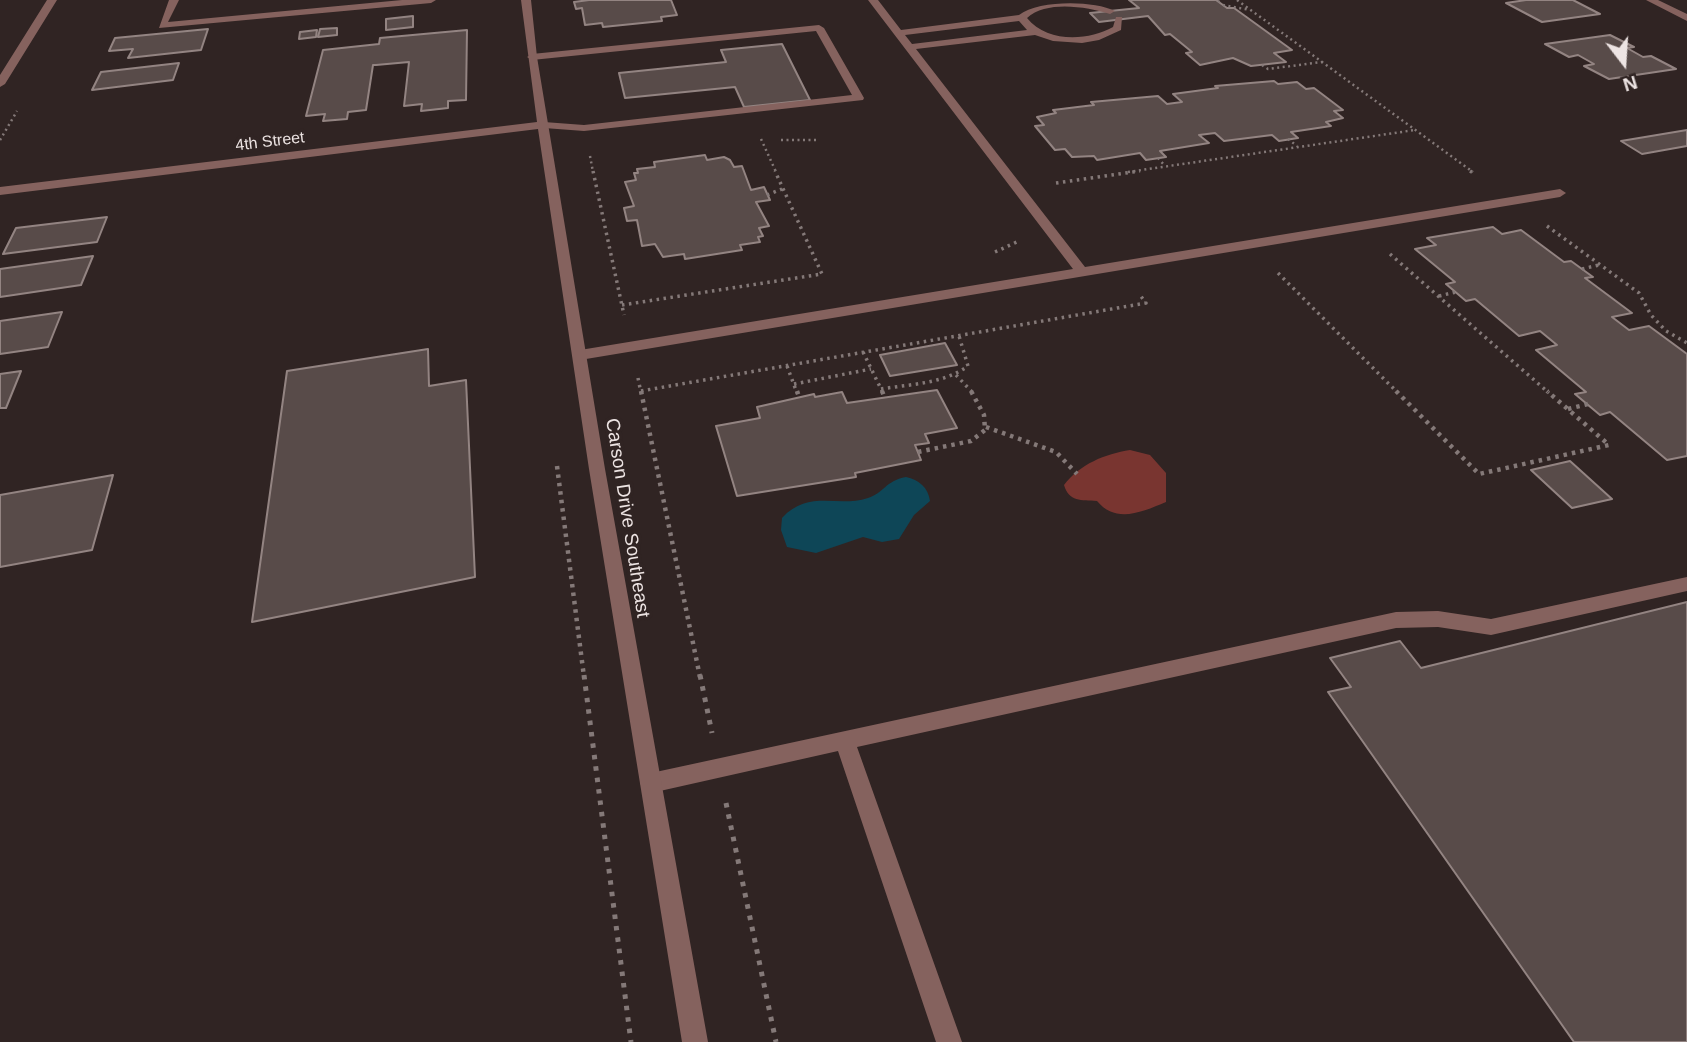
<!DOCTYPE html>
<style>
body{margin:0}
#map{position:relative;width:1687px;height:1042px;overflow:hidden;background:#302423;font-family:Helvetica,sans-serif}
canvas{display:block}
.north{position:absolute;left:1589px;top:28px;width:70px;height:70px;-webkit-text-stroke:5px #302423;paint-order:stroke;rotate:163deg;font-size:19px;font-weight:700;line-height:28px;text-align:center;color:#ede4e3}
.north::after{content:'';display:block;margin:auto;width:24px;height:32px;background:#ede4e3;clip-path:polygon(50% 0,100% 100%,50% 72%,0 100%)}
</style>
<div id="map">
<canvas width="1687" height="1042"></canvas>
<div class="north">N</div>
</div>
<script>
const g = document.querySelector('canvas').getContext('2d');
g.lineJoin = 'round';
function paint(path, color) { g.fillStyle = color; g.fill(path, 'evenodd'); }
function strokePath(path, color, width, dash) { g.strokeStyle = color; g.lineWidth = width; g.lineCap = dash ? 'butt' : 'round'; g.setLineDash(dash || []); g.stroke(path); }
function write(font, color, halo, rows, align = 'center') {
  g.font = font + ' Helvetica,sans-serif'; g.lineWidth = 7; g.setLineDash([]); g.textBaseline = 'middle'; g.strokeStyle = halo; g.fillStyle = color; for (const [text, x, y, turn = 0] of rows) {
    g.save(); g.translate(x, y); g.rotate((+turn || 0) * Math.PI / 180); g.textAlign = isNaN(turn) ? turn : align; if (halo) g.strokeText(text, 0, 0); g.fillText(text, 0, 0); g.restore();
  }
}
paint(new Path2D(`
 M1130 450 1150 455 1166 473V502C1142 512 1116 524 1097 501 1081 500 1069 502 1064 485 1080 464 1105 454 1130 450Z`), '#793530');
paint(new Path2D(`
 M906 477C919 480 928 487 930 501L914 515 899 539 882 542 863 537 816 553 787 547 781 530 782 518C809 489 837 508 868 498 884 493 885 481 906 477Z`), '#0e4657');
const building = new Path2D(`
 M589 0H671L677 15 661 17 662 21 603 27 602 23 585 25 582 8 576 9 574 2Z
 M1129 0H1216L1227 8H1234L1292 50 1274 53 1286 62 1251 66 1233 58 1200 65 1186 53 1192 52 1170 34 1165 35 1148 16 1099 22 1090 13 1139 8Z
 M1526 0H1573L1600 14 1542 22 1506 3Z
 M413 16V27L386 30V19Z
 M337 28V35L318 37 320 29Z
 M208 29 201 50 128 58 133 49 109 51 115 38Z
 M317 30 316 37 299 39 300 32Z
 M467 30 466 100 448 101V108L421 111 422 104 404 106 409 62 376 65H373L366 110 348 112 347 119 323 121 325 114 306 116 323 50 379 44 380 38Z
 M1610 35 1634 47 1627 48 1643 57 1651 56 1676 69 1609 79 1584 66 1594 64 1578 55 1569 57 1545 44Z
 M782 44 810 100 744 107 735 87 625 98 619 73 726 62 721 50Z
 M179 63 173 80 92 90 101 72Z
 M1274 81 1278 84 1297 82 1306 89 1314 88 1343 110 1334 111 1343 118 1326 122 1331 126 1291 132 1298 138 1279 141 1272 135 1224 141 1215 133 1199 135 1209 143 1160 151 1166 157 1146 160 1140 153 1097 160 1094 156 1072 157 1065 149 1055 150 1035 126 1044 125 1037 117 1056 113 1053 110 1094 105 1091 102 1158 96 1167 104 1182 102 1173 94 1218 88 1215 86Z
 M1687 130V146L1642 154 1621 141Z
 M705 155 707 160 724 157 730 160 734 167 742 166 751 190 764 187 770 200 756 202 769 226 759 228 763 236 758 237 760 242 740 245 742 250 685 259 684 254 663 257 655 244 642 246 637 220 627 221 624 208 634 206 625 182 636 180 634 173H638L637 169 655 167 654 162Z
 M107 217 97 242 3 254 16 228Z
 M1493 227 1502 234 1521 230 1564 262 1571 261 1593 277 1585 278 1632 313 1612 317 1629 330 1649 326 1687 354V456L1667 460 1610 412 1600 415 1575 394 1586 392 1536 350 1557 345 1540 331 1519 336 1475 299 1466 301 1446 284 1455 282 1415 249 1436 245 1427 238Z
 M93 256 81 285 0 297V269Z
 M62 312 48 347 0 354V321Z
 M945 343 957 365 890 376 880 355Z
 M428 349 429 386 466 380 475 577 252 622 287 371Z
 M21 371 6 408H0V374Z
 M937 390 957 428 925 434 929 443 915 445 921 460 855 473 856 477 737 496 716 426 760 418 757 407 814 394 815 397 842 392 847 403Z
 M1570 461 1612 499 1572 508 1531 470Z
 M113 475 92 550 0 567V495Z
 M1687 602V1042H1574L1328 692 1351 687 1330 658 1400 641 1421 668Z`);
paint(building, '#584b49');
strokePath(building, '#938482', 2);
strokePath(new Path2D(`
 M1237 0 1473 172
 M1218 2 1221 0
 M1223 5 1250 10
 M1262 65 1268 69 1322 62
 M761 139 776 172
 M1288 139 1297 146
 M0 140 17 111
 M781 140H818
 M590 156 593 172
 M1158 158 1165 166
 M1128 172 1415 130`), '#847978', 2.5, [2, 3.5]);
strokePath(new Path2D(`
 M593 171 624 315
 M1470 171 1475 174
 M1056 183 1140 171
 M767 195 782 189
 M1547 226 1639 293 1651 315 1666 331 1687 343
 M995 252 1019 241
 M1390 254 1549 393
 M1582 269 1599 265
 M1278 273 1398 393
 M1439 296 1456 292
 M622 305 822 274 775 171
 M863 352 883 393
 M787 366 797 393
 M956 375 973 393
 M638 378 641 393
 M794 384 871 369
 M881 389C911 384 943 384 968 366L959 336
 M641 391 1146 303 1140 295`), '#847978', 3.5, [2.5, 4.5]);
strokePath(new Path2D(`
 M641 391 700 677
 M797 391 799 397
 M882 391 884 396
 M1396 391 1479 474 1609 445 1547 391
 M1568 409 1588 404
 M986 427 1056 452 1077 474
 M918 452 971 441 985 430 984 415 971 391
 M557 466 584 677`), '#847978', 4.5, [3.5, 5]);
strokePath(new Path2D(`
 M584 675 631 1042
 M700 675 712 733
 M726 803 776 1042`), '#847978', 5, [4.5, 7]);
paint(new Path2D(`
 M169 0H179L168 22 402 0H436L431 3 159 28Z
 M868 0H878L901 30 1019 15C1038 0 1093 0 1115 11L1110 14C1087 7 1047 0 1027 18 1047 43 1088 41 1113 27L1116 17H1122L1121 30 1099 40 1082 43 1053 41 1035 35 916 49 1085 267 1560 189 1566 193 1560 197 580 360 575 358V352L580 350 1073 269ZM1019 21 1027 30 912 44 905 35Z
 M819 25 824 28 864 98 863 100 584 131 544 128 538 125 544 122 584 125 852 95 816 31 532 60 527 57 532 54Z
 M1687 577V591L1491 635 1438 627 1396 628 857 747 962 1042H936L838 751 651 793 643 790 640 783 643 776 651 773 1396 612 1438 611 1491 619Z`), '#85625e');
paint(new Path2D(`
 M47 0H57L5 84 0 87V75Z
 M521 0H531L537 57 605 469 708 1042H682L589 469 538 129 0 195V187L537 122Z
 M1646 0H1658L1687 14V21Z`), '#85625e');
write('16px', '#ede4e3', '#302423', [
 ["4th Street",270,142,-7]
]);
write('19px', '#ede4e3', '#302423', [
 ["Carson Drive Southeast",627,518,81]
]);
</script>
